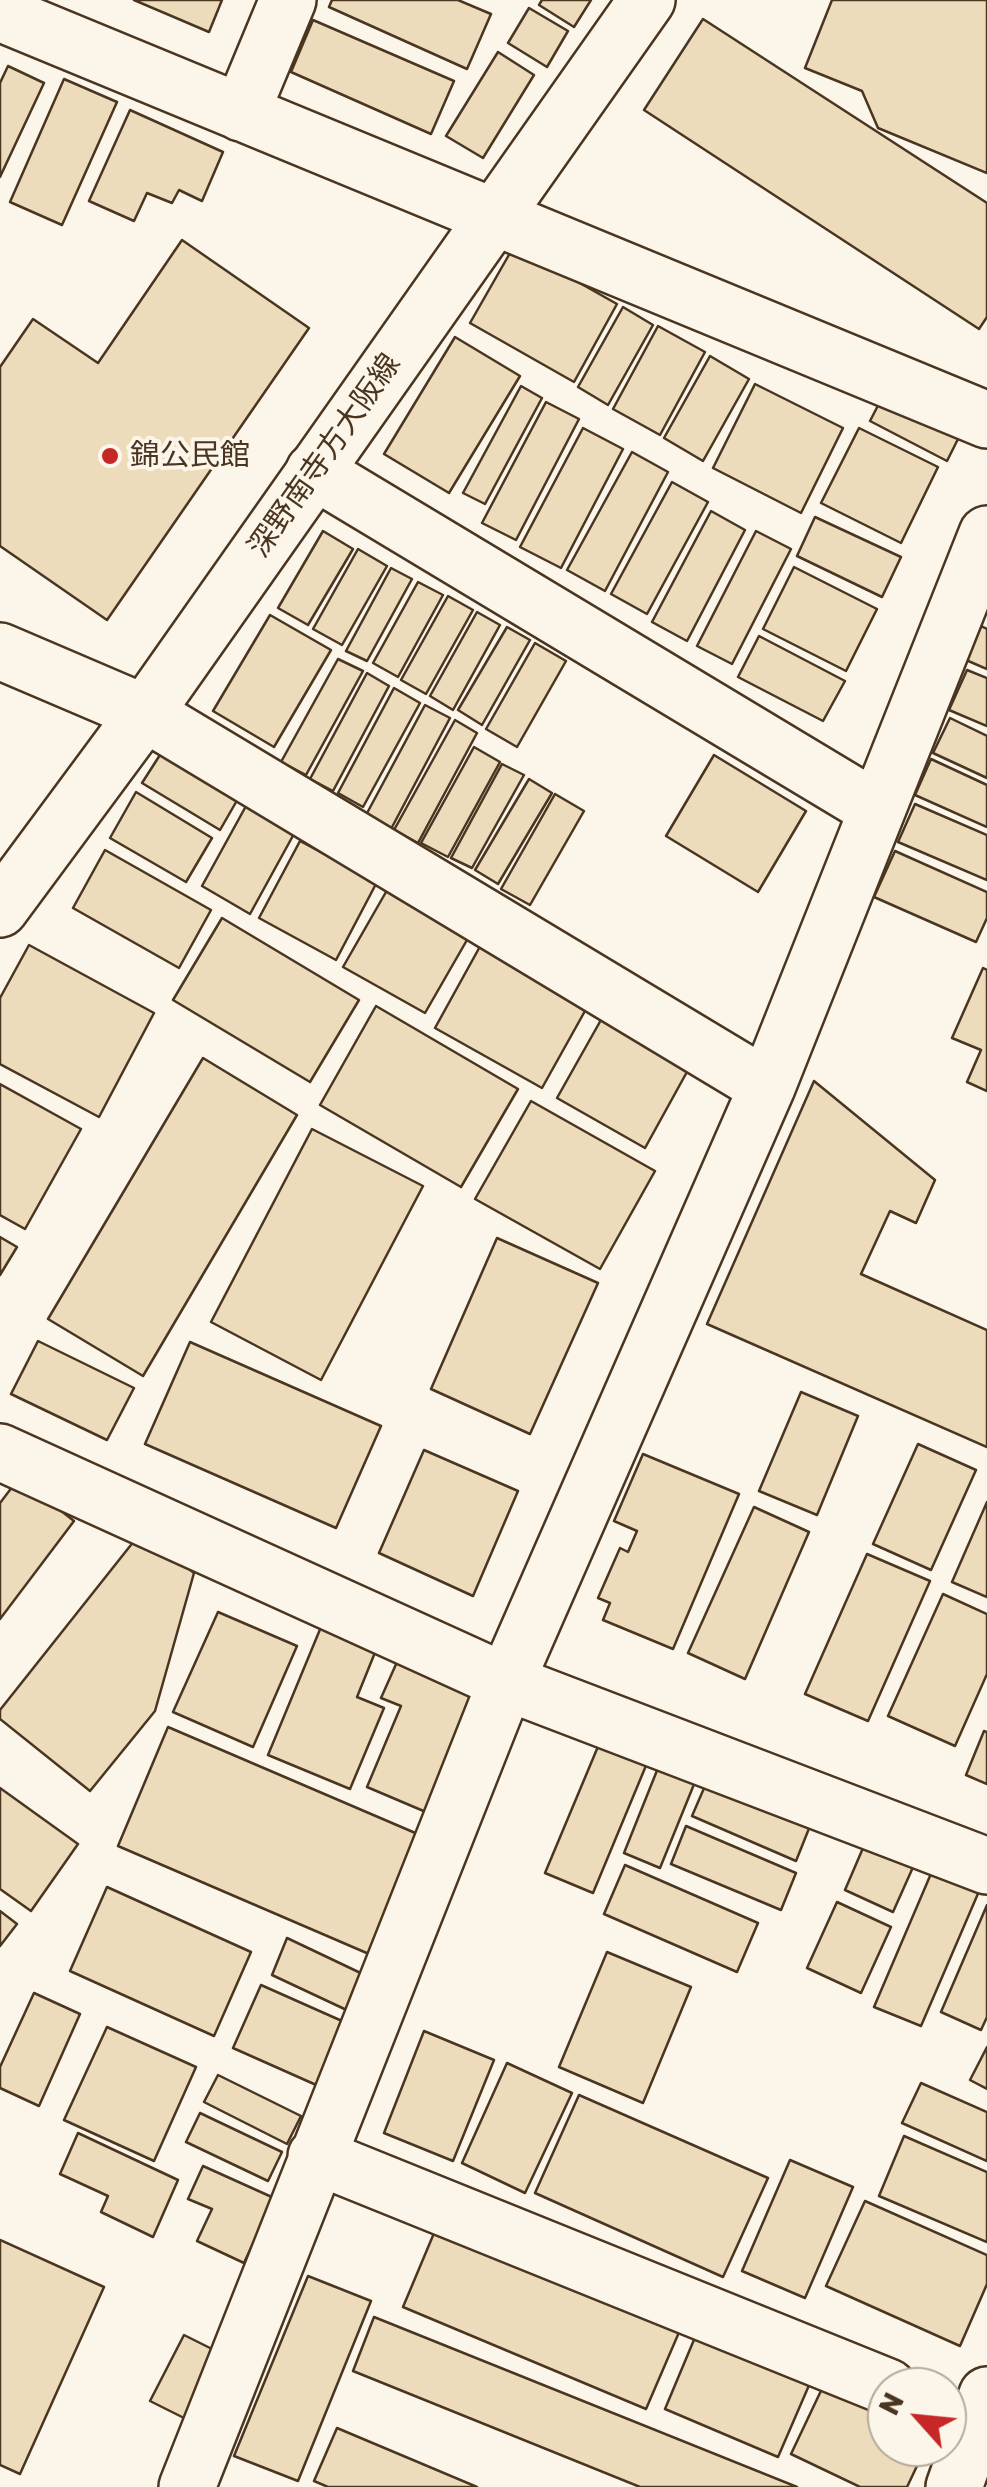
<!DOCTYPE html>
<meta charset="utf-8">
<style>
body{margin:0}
#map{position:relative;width:987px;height:2487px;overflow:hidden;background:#fbf6e9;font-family:Rubik,sans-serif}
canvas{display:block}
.north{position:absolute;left:867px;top:2367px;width:100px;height:100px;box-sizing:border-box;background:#fbf6e9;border:2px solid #b4a999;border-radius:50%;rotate:297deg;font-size:28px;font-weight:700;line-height:40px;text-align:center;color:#4a3520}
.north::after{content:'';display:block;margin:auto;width:35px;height:45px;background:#c62828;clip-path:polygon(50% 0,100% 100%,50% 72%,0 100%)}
</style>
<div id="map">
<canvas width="987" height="2487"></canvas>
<div class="north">N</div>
</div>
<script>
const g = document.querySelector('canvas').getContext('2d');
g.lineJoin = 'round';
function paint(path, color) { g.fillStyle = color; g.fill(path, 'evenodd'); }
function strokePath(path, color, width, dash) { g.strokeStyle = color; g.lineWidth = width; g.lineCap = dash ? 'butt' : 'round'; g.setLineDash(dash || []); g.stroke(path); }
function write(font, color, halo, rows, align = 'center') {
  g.font = font + ' Rubik,"Noto Sans JP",sans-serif'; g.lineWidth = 8; g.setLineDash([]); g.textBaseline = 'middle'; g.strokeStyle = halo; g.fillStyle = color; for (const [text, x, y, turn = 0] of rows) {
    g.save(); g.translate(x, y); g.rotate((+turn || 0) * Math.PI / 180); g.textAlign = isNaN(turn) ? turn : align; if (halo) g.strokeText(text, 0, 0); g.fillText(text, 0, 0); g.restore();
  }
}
const building = new Path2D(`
 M134 0H222L209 32Z
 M332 0H458L491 14 467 69 329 7Z
 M542 0H591L574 27 539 5Z
 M832 0H987V173L878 128 862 91 805 68Z
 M529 8 568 31 547 67 508 43Z
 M703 19 987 203V317L979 329 644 110Z
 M313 20 454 81 431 134 291 72Z
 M498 52 534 75 483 158 446 136Z
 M8 66 44 83 0 177V83Z
 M64 79 117 102 62 225 10 202Z
 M130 110 223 152 202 201 179 190 172 203 147 193 134 221 89 201Z
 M182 240 309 328 107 620 0 546V367L33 319 98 363Z
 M514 246 617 304 574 382 470 323Z
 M623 307 653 325 608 405 578 387Z
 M658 326 705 352 660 435 613 409Z
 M455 337 520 376 449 493 384 454Z
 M710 356 749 379 703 461 664 438Z
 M755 384 843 428 801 513 713 468Z
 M521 386 542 398 485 504 463 493Z
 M887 388 964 427 947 461 870 421Z
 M546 402 579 419 516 540 482 523Z
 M583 428 623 449 561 568 520 547Z
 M859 428 938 467 901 543 821 503Z
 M632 452 668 472 605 591 567 570Z
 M672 482 708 502 647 614 611 594Z
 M711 511 745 530 687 641 652 622Z
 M815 517 901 557 882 597 797 556Z
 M323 531 353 549 308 625 278 608Z
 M756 531 791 549 732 664 697 646Z
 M358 549 387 566 342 645 313 629Z
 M794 567 877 609 846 671 763 629Z
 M391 568 412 579 367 661 346 651Z
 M418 582 443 595 398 677 373 663Z
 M448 596 473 610 426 694 401 680Z
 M477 612 500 625 453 710 430 696Z
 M270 615 331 650 274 747 213 711Z
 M981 626 987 629V669L966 660Z
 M507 627 530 640 482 725 458 710Z
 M759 636 845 681 823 721 738 677Z
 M535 643 566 661 517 747 486 729Z
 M338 659 363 671 306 775 281 762Z
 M967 670 987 678V726L949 710Z
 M367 673 389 686 333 791 310 779Z
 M394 688 420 703 363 807 338 793Z
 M425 705 450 718 391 829 366 815Z
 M950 718 987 736V778L933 753Z
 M455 720 477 733 418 843 394 830Z
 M167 744 243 790 220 830 142 783Z
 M474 747 500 762 448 857 421 843Z
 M714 755 806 811 758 892 666 836Z
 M931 759 987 785V827L915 795Z
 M502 764 524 775 472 868 451 858Z
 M529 779 552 793 498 884 475 870Z
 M136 792 212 838 186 882 110 838Z
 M555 794 584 811 530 905 501 889Z
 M915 804 987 835V880L898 842Z
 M246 806 295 832 250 914 202 886Z
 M300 841 377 882 336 960 259 918Z
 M105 850 211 910 179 968 73 908Z
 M895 851 987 892V918L976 942 874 897Z
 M390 885 471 933 425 1013 343 967Z
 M222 918 359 1000 310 1082 173 1000Z
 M483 941 590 1002 542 1088 435 1028Z
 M29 945 154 1013 99 1117 0 1064V998Z
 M983 968 987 970V1091L967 1082 981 1050 952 1038Z
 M376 1006 518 1089 461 1187 320 1105Z
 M606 1011 693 1061 645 1148 557 1098Z
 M203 1058 297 1115 143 1376 48 1319Z
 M814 1081 935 1180 916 1223 890 1211 861 1274 987 1330V1447L707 1324Z
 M0 1084 81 1129 25 1229 0 1215Z
 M531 1101 655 1171 600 1269 475 1199Z
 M312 1129 423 1186 321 1380 211 1322Z
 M0 1237 17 1247 0 1275Z
 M497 1238 598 1283 530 1434 431 1389Z
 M38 1341 134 1388 107 1440 11 1394Z
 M190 1342 381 1426 336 1528 145 1444Z
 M801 1392 858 1416 817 1515 759 1491Z
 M918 1444 976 1470 931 1570 873 1544Z
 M424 1450 518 1491 473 1596 379 1553Z
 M643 1454 739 1494 673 1649 603 1620 610 1603 598 1598 620 1548 628 1552 637 1531 614 1521Z
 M19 1478 74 1521 0 1619V1503Z
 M987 1502V1597L952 1582Z
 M754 1507 809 1532 745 1679 688 1653Z
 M142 1531 194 1573 155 1711 90 1791 0 1719V1710Z
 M867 1554 930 1581 868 1721 805 1694Z
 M943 1594 987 1614V1674L955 1746 888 1716Z
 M218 1612 297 1646 253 1747 173 1712Z
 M321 1627 376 1650 357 1697 384 1708 350 1789 268 1755Z
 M401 1653 493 1693 440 1818 367 1787 401 1706 381 1698Z
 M168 1727 420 1835 369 1954 118 1846Z
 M984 1731 987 1732V1784L966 1775Z
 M602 1737 650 1756 593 1893 545 1873Z
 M662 1758 699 1772 660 1868 624 1853Z
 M711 1772 814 1816 796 1861 692 1816Z
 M0 1788 78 1844 31 1911 0 1889Z
 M686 1826 796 1873 781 1910 671 1864Z
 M869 1834 918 1856 893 1912 845 1890Z
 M936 1862 983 1882 921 2026 874 2007Z
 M625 1865 758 1923 737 1972 604 1914Z
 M107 1887 251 1952 214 2036 70 1971Z
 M837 1902 891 1927 861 1993 807 1968Z
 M987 1905V2017L981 2030 941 2012Z
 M0 1911 17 1924 0 1946Z
 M287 1938 369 1977 353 2013 272 1975Z
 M607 1952 691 1987 643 2103 559 2067Z
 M261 1985 351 2025 323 2088 233 2048Z
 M34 1993 80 2014 39 2106 0 2088V2067Z
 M107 2027 196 2067 154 2161 64 2120Z
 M424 2031 494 2060 453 2161 384 2133Z
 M987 2047V2089L970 2080Z
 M507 2063 572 2093 525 2193 462 2163Z
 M218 2075 301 2116 287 2144 204 2102Z
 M921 2083 987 2112V2161L902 2123Z
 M579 2095 768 2178 723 2277 535 2193Z
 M200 2113 282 2152 268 2181 186 2142Z
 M78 2133 178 2180 153 2237 101 2212 108 2196 60 2174Z
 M904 2136 987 2172V2242L879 2196Z
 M790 2160 853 2187 805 2298 742 2271Z
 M203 2166 274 2198 244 2263 197 2241 212 2209 188 2199Z
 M865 2201 987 2255V2284L960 2346 826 2286Z
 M437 2226 680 2330 646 2409 403 2307Z
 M0 2240 104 2287 20 2474 0 2465Z
 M308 2276 371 2301 298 2481 234 2456Z
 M374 2317 797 2487H640L353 2371Z
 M184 2335 216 2351 184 2418 150 2401Z
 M696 2335 810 2383 778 2457 665 2409Z
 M828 2376 887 2404V2447H926L907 2487H860L791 2454Z
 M337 2428 477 2487H328L314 2481Z`);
paint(building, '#ecdcbc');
strokePath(building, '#4a3520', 2.5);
const street = new Path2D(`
 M0 13 987 420
 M241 113 288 0
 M314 471 876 809
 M0 651 145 713 767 1087
 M0 1452 506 1682 987 1866
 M316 2156 888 2387
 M187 2487 506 1682 767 1087 987 534
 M954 2487 987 2395`);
const secondary = new Path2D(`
 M0 909 145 713 647 0`);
strokePath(street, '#4a3520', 60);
strokePath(secondary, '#4a3520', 60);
strokePath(street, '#fbf6e9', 55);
strokePath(secondary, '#fbf6e9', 55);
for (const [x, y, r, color] of [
 [110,456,10,"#c62828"]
]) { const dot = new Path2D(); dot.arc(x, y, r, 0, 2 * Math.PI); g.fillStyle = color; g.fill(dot); strokePath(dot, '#fbf6e9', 4); }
write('30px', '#4a3520', '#fbf6e9', [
 ["錦公民館",130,456]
], 'left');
write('30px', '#4a3520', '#fbf6e9', [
 ["深野南寺方大阪線",325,456,-55]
]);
</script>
